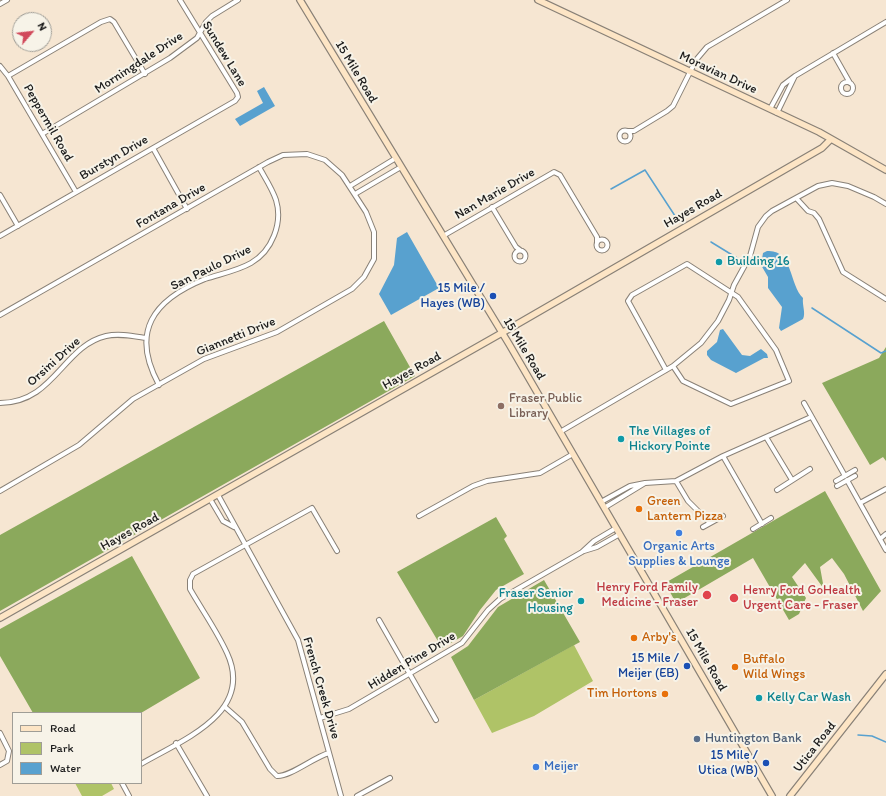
<!DOCTYPE html>
<style>
body{margin:0}
#map{position:relative;width:886px;height:796px;overflow:hidden;background:#f6e6d2;font-family:Itim,sans-serif}
canvas{display:block}
.legend{position:absolute;left:12px;top:712px;width:130px;height:72px;box-sizing:border-box;background:#f7f3e8;border:1px solid #9f9d96;margin:0;padding:5px 7px;list-style:none;font-size:12px;color:#1c1c1c}
.legend li{display:flex;align-items:center;gap:8px;height:20px}
.legend b{width:20px;border:1px solid #9f9d96}
.north{position:absolute;left:12px;top:12px;width:40px;height:40px;box-sizing:border-box;background:#f7f3e8;border:1px solid #9f9d96;border-radius:50%;rotate:62deg;font-size:11px;font-weight:700;line-height:16px;text-align:center;color:#1c1c1c}
.north::after{content:'';display:block;margin:auto;width:14px;height:18px;background:#d1495b;clip-path:polygon(50% 0,100% 100%,50% 72%,0 100%)}
</style>
<div id="map">
<canvas width="886" height="796"></canvas>
<ul class="legend">
<li><b style="height:5px;background:#fde5c5"></b>Road</li>
<li><b style="height:11px;background:#afc367"></b>Park</li>
<li><b style="height:11px;background:#58a1cf"></b>Water</li>
</ul>
<div class="north">N</div>
</div>
<script>
const g = document.querySelector('canvas').getContext('2d');
g.lineJoin = 'round';
function paint(path, color) { g.fillStyle = color; g.fill(path, 'evenodd'); }
function strokePath(path, color, width, dash) { g.strokeStyle = color; g.lineWidth = width; g.lineCap = dash ? 'butt' : 'round'; g.setLineDash(dash || []); g.stroke(path); }
function write(font, color, halo, rows, align = 'center') {
  g.font = font + ' Itim,sans-serif'; g.lineWidth = 4; g.setLineDash([]); g.textBaseline = 'middle'; g.strokeStyle = halo; g.fillStyle = color; for (const [text, x, y, turn = 0] of rows) {
    g.save(); g.translate(x, y); g.rotate((+turn || 0) * Math.PI / 180); g.textAlign = isNaN(turn) ? turn : align; if (halo) g.strokeText(text, 0, 0); g.fillText(text, 0, 0); g.restore();
  }
}
paint(new Path2D(`
 M574 645 593 681 534 716 492 733 474 700Z
 M75 783H111L114 789 102 796H82Z`), '#afc367');
paint(new Path2D(`
 M384 321 415 376 0 611V535Z
 M886 347V461L883 457 870 465 822 383 879 358Z
 M825 491 881 591 863 611 844 574 832 558 820 567 824 589 805 563 792 577 806 598 799 614 789 620 753 558 676 603 665 583Z
 M496 517 507 536 504 539 524 574 496 590 480 610 463 636 442 648 397 572Z
 M132 556 200 678 141 713H33L0 656V629Z
 M544 580 580 642 474 700 451 657 468 646 498 607Z`), '#8ba95c');
paint(new Path2D(`
 M264 87 275 106 240 126 235 119 263 103 257 91Z
 M407 232 439 288 391 315 379 294 394 265 397 238Z
 M767 251C793 249 789 284 803 298 802 305 806 313 803 319L781 331 779 328 782 307 768 288V277L761 265 763 253Z
 M723 329 742 355 750 356 761 349 767 354 768 358H764L736 373 711 360 707 355V351L717 342 720 330Z`), '#58a1cf');
strokePath(new Path2D(`
 M611 189 645 170 679 222
 M711 242 742 261
 M812 308 881 353 886 351
 M858 735 872 736 886 742`), '#58a1cf', 1.5);
const street = new Path2D(`
 M0 4 7 0
 M833 53 850 83
 M0 66 8 76 76 192
 M8 76 101 22 110 19 114 22 145 74
 M795 76 886 22
 M841 88a6 6 0 1 1 12 0a6 6 0 1 1-12 0Z
 M770 109 783 85 795 76 777 113
 M619.5 136a5.5 5.5 0 1 1 11 0a5.5 5.5 0 1 1-11 0Z
 M627 131H634L667 111 673 106 696 60 707 47 787 0
 M42 134 170 58 197 38 206 22 212 16 238 0
 M153 148 187 209
 M350 186 396 158
 M355 194 401 167
 M0 195 18 226
 M797 199 808 211 814 213 819 219 843 272 886 299
 M492 207 516 247 520 250
 M0 236 235 101 238 97 237 93 180 0
 M443 236 554 172 560 175 597 237V243
 M596.5 245a5.5 5.5 0 1 1 11 0a5.5 5.5 0 1 1-11 0Z
 M514.5 256a5.5 5.5 0 1 1 11 0a5.5 5.5 0 1 1-11 0Z
 M0 315 268 162 283 155 307 154 325 160 342 175 366 212 374 232V259L364 277 352 289 277 332 204 359 133 399 79 445 0 491
 M666 370 628 301 632 295 687 264 738 297 776 350 789 381 731 404 683 381 673 366
 M159 385C130 332 153 300 205 279 220 274 237 271 251 263 272 251 283 223 276 200 272 188 265 178 259 167
 M0 403C54 403 63 346 106 336 119 333 133 336 146 338
 M804 403 845 476
 M560 432 673 366 701 343 718 321 729 300 734 285 750 256 758 227 766 216 772 211 818 186 832 183 848 186 874 197 886 204
 M766 437 792 480
 M723 456 762 524
 M847 480 886 550
 M676 481 688 501 710 523
 M836 481 855 470
 M645 483 676 481 723 456 811 417
 M837 486 855 476
 M777 490 810 469
 M218 495 298 640 341 796
 M210 499 223 521 234 527
 M601 502 630 486 645 483 604 508
 M860 503 886 489
 M419 516 473 486 487 481 540 473 573 454
 M703 527 723 516
 M753 529 771 518
 M880 539 886 534
 M584 551 597 547 620 534
 M379 620 436 720
 M225 707 242 722 270 769 277 776C290 777 314 757 329 753
 M320 718 349 709 462 643 488 610 500 599 582 552 594 541 616 528
 M0 733 9 751 7 761 0 765
 M176 743 207 796
 M141 764C182 740 255 713 227 653 217 631 202 610 190 589V580L193 574 312 508 337 551
 M122 783 129 796
 M357 796 390 778`);
const secondary = new Path2D(`
 M300 0 509 344 772 796
 M538 0 819 132 886 170
 M0 618 514 326 822 148 831 139
 M790 796 886 674`);
strokePath(street, '#898177', 6);
strokePath(secondary, '#898177', 8);
strokePath(street, '#fff', 4);
strokePath(secondary, '#fde5c5', 5.5);
for (const [x, y, r, color] of [
 [719,262,4,"#0f9aa8"],
 [493,296,4,"#1a4fb4"],
 [501,406,4,"#8d6e63"],
 [621,439,4,"#0f9aa8"],
 [639,509,4,"#e8710a"],
 [679,533,4,"#3f7fe0"],
 [707,595,5,"#e0444e"],
 [734,598,5,"#e0444e"],
 [581,601,4,"#0f9aa8"],
 [634,638,4,"#e8710a"],
 [687,666,4,"#1a4fb4"],
 [735,667,4,"#e8710a"],
 [665,694,4,"#e8710a"],
 [759,698,4,"#0f9aa8"],
 [697,739,4,"#5c6f8a"],
 [766,763,4,"#1a4fb4"],
 [536,767,4,"#3f7fe0"]
]) { const dot = new Path2D(); dot.arc(x, y, r, 0, 2 * Math.PI); g.fillStyle = color; g.fill(dot); strokePath(dot, '#f7f3e8', 1.5); }
write('13px', '#1c1c1c', '#f7f3e8', [
 ["Sundew Lane",224,54,59],
 ["Morningdale Drive",139,63,-33],
 ["15 Mile Road",356,72,59],
 ["Moravian Drive",718,73,25],
 ["Peppermil Road",48,123,60],
 ["Burstyn Drive",114,158,-30],
 ["Nan Marie Drive",495,194,-30],
 ["Fontana Drive",171,206,-30],
 ["Hayes Road",693,209,-30],
 ["San Paulo Drive",211,268,-26],
 ["Giannetti Drive",236,337,-22],
 ["15 Mile Road",524,349,59],
 ["Orsini Drive",54,362,-42],
 ["Hayes Road",412,371,-29],
 ["Hayes Road",130,532,-29],
 ["15 Mile Road",706,660,60],
 ["Hidden Pine Drive",412,661,-31],
 ["French Creek Drive",321,688,74],
 ["Utica Road",815,747,-52]
]);
write('13px', '#0d838f', '#f7f3e8', [
 ["Building 16",727,262],
 ["The Villages of",629,432],
 ["Hickory Pointe",629,447],
 ["Fraser Senior",573,594,"right"],
 ["Housing",573,609,"right"],
 ["Kelly Car Wash",767,698]
], 'left');
write('13px', '#164399', '#f7f3e8', [
 ["15 Mile /",485,289],
 ["Hayes (WB)",485,304],
 ["15 Mile /",679,659],
 ["Meijer (EB)",679,674],
 ["15 Mile /",758,756],
 ["Utica (WB)",758,771]
], 'right');
write('13px', '#785e54', '#f7f3e8', [
 ["Fraser Public",509,399],
 ["Library",509,414]
], 'left');
write('13px', '#c56008', '#f7f3e8', [
 ["Green",647,502],
 ["Lantern Pizza",647,517],
 ["Arby's",642,638],
 ["Buffalo",743,660],
 ["Wild Wings",743,675],
 ["Tim Hortons",657,694,"right"]
], 'left');
write('13px', '#366cbe', '#f7f3e8', [
 ["Organic Arts",679,547],
 ["Supplies & Lounge",679,562],
 ["Meijer",544,767,"left"]
]);
write('13px', '#be3a42', '#f7f3e8', [
 ["Henry Ford Family",698,588],
 ["Medicine - Fraser",698,603],
 ["Henry Ford GoHealth",743,591,"left"],
 ["Urgent Care - Fraser",743,606,"left"]
], 'right');
write('13px', '#4e5e75', '#f7f3e8', [
 ["Huntington Bank",705,739]
], 'left');
</script>
